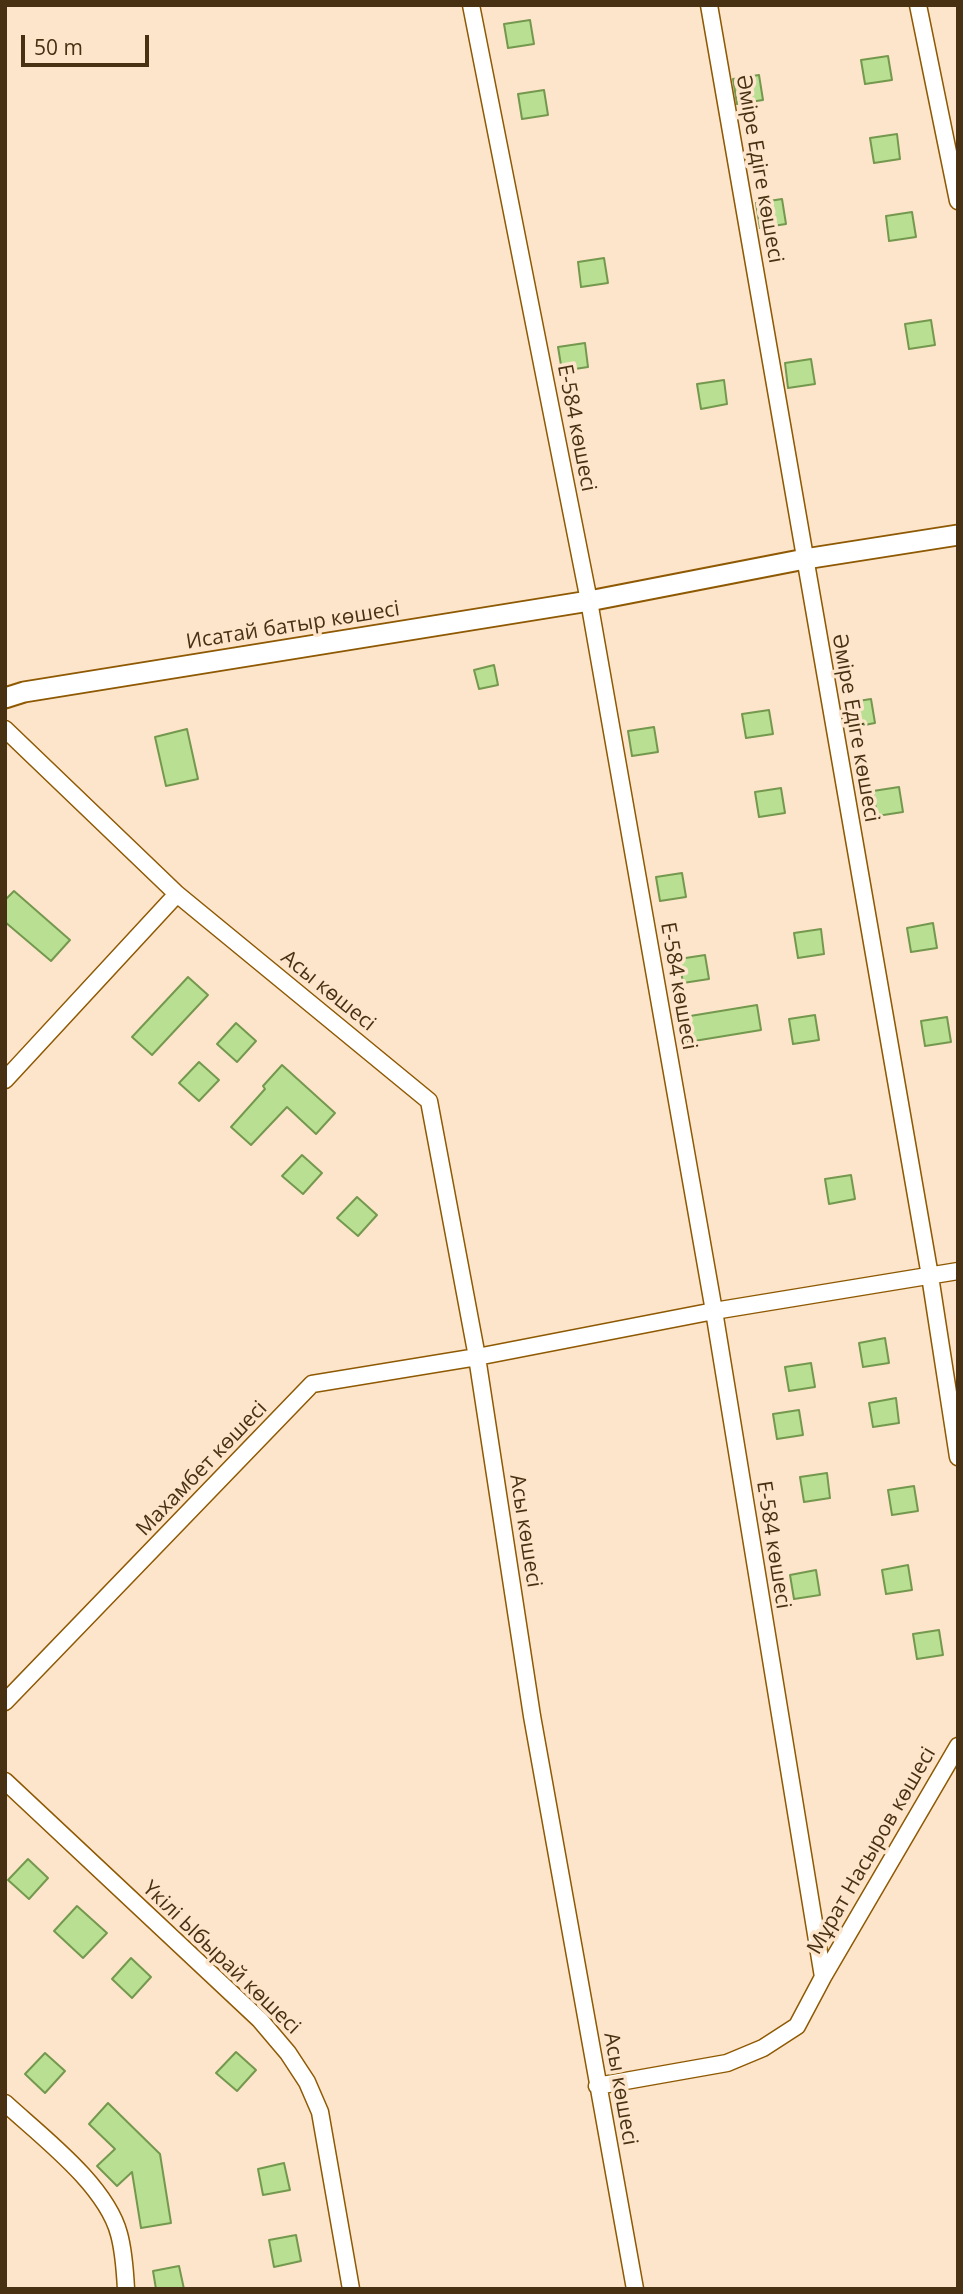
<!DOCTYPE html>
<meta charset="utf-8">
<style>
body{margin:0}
#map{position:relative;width:963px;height:2294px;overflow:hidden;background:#fde5cb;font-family:"Open Sans",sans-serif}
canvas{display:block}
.frame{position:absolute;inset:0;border:7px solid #483113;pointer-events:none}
.scale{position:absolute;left:21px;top:35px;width:128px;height:32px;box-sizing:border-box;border:4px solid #483113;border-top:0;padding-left:9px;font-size:21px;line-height:24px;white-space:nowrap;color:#483113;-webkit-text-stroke:5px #fde5cb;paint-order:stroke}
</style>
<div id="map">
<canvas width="963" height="2294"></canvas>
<div class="frame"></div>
<div class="scale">50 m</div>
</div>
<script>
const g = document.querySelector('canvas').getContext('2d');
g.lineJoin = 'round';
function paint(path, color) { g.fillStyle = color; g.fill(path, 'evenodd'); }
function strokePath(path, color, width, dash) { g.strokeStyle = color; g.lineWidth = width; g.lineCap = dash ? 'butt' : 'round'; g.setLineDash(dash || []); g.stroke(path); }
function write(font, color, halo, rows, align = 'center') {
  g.font = font + ' "Open Sans",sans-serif'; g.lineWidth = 7; g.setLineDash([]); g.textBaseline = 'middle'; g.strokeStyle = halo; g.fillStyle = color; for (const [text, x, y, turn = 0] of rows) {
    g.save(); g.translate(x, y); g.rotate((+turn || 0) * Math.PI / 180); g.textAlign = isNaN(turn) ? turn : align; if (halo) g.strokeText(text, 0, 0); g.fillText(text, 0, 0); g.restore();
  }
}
const building = new Path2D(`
 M530 20 534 44 508 48 504 24Z
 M888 56 892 80 865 84 861 60Z
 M759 75 763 100 737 104 733 79Z
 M544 90 548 115 522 119 518 94Z
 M897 134 900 159 874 163 870 138Z
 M782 199 786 224 760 228 756 203Z
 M912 212 916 237 889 241 886 216Z
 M604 258 608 283 581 287 578 262Z
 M931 320 935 345 909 349 905 324Z
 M585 343 588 367 562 371 558 347Z
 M811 359 815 384 788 388 785 363Z
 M724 380 727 404 701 409 697 384Z
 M494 665 498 685 479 689 474 670Z
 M871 699 875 723 849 728 845 703Z
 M769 710 773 734 746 738 742 714Z
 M654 727 658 752 632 756 628 731Z
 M187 729 198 779 166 786 155 737Z
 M899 787 903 812 877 816 873 791Z
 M781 788 785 813 759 817 755 792Z
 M682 873 686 897 660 901 656 877Z
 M14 891 70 940 51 961 5 922V900Z
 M933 923 937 948 911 952 907 928Z
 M821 929 824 954 798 958 794 933Z
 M705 955 709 979 683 983 679 959Z
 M188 977 208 995 152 1055 132 1037Z
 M757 1005 761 1030 688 1042 684 1017Z
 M815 1015 819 1040 793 1044 789 1019Z
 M947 1017 951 1042 925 1046 921 1021Z
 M236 1023 256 1041 237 1062 217 1044Z
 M199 1062 219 1080 199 1101 179 1083Z
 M282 1065 335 1113 316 1134 287 1107 251 1145 231 1127 265 1089 263 1086Z
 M302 1155 322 1173 303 1194 282 1176Z
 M851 1175 855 1199 829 1204 825 1179Z
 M357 1197 377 1215 358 1236 337 1218Z
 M885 1338 889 1363 863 1367 859 1343Z
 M811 1363 815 1387 789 1391 785 1367Z
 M896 1398 899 1423 873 1427 869 1403Z
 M799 1410 803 1435 777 1439 773 1414Z
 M827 1473 830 1498 804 1502 800 1477Z
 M914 1486 918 1511 892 1515 888 1490Z
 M908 1565 912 1590 886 1594 882 1570Z
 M816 1570 820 1595 794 1599 790 1575Z
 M939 1630 943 1655 917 1659 913 1634Z
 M28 1859 48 1878 29 1899 8 1880Z
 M77 1906 107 1933 83 1958 54 1931Z
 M131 1958 151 1977 132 1998 112 1979Z
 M236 2052 256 2070 237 2091 216 2073Z
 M45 2053 65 2071 45 2093 25 2074Z
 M108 2103 160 2154 171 2223 141 2228 132 2172 117 2186 97 2166 115 2149 89 2124Z
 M284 2163 290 2190 263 2195 258 2169Z
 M296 2235 301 2261 274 2267 269 2240Z
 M179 2266 184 2289H156L153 2271Z`);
paint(building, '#b8df92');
strokePath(building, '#74984e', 2);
const minor = new Path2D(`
 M471 5 589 601 714 1311 823 1977
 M709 5 930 1276 958 1457
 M918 5 958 201
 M5 729 177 894 429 1101 477 1357 532 1716 635 2289
 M5 1080 177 894
 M5 1702 312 1384 477 1357 714 1311 958 1271
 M5 1781 260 2020 288 2053 307 2082 320 2112 351 2289
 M597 2086 727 2063 763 2048 797 2026 823 1977 958 1746
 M5 2103C42 2137 106 2185 119 2234 124 2252 125 2271 126 2289`);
const tertiary = new Path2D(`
 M5 698 24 692 589 601 805 559 958 535`);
strokePath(minor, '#8e5902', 19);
strokePath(tertiary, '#8e5902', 23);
strokePath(minor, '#fff', 16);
strokePath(tertiary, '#fff', 19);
write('21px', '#483113', '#fde5cb', [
 ["Әміре Едіге көшесі",759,169,80],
 ["Е-584 көшесі",576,428,79],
 ["Исатай батыр көшесі",293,626,-9],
 ["Әміре Едіге көшесі",855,728,80],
 ["Е-584 көшесі",678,986,80],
 ["Асы көшесі",328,991,39],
 ["Махамбет көшесі",202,1469,-46],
 ["Асы көшесі",525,1531,81],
 ["Е-584 көшесі",773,1545,81],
 ["Мұрат Насыров көшесі",872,1851,-60],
 ["Үкілі Ыбырай көшесі",221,1958,44],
 ["Асы көшесі",620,2089,80]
]);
</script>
